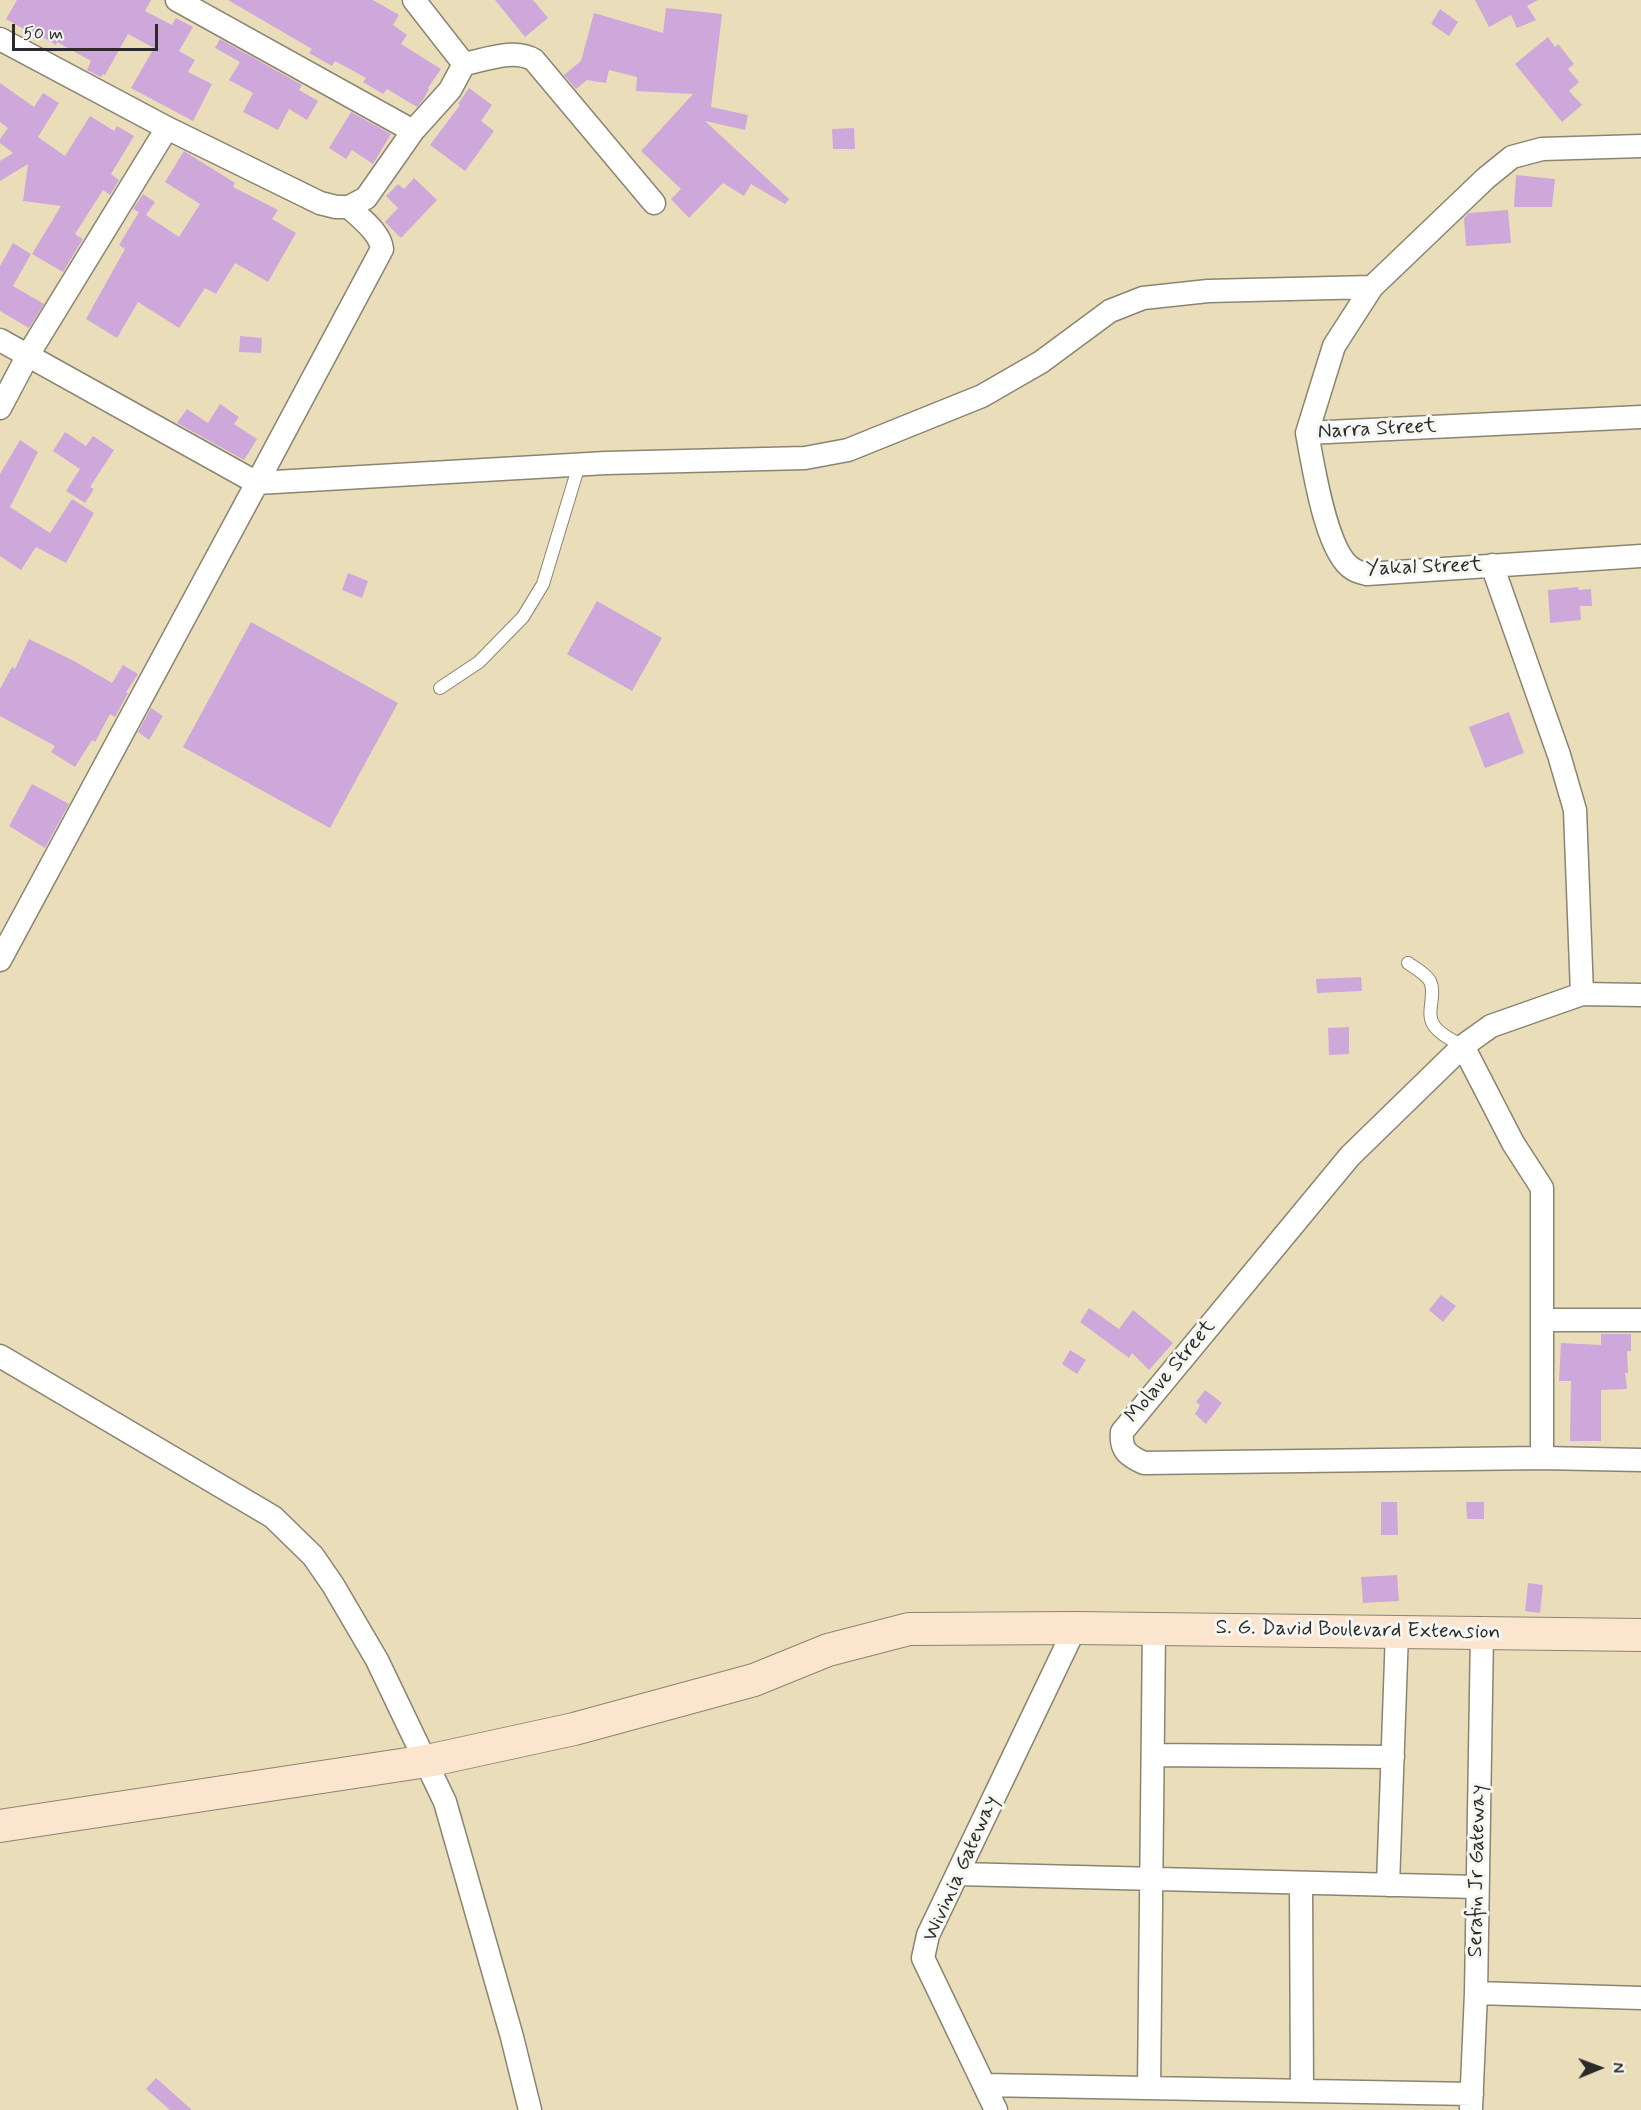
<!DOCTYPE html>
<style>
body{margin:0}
#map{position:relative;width:1641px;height:2110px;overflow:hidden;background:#e9deb9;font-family:Mynerve,sans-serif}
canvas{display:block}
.north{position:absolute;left:1569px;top:2038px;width:60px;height:60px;-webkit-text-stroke:4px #f6f6f2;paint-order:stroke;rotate:89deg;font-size:16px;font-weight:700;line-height:24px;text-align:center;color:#2b2b2b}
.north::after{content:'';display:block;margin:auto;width:21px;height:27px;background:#2b2b2b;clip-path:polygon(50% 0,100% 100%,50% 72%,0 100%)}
.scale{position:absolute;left:12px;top:24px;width:146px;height:27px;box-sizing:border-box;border:3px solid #2b2b2b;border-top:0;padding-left:8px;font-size:18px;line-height:21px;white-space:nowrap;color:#2b2b2b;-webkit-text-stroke:4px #f6f6f2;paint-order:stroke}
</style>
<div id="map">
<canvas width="1641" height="2110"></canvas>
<div class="north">N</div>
<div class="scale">50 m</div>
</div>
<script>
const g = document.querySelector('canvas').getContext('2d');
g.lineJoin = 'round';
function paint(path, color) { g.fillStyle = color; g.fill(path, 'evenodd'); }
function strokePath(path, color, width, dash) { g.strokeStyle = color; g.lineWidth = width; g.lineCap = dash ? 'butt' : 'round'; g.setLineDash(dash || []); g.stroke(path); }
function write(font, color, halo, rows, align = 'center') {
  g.font = font + ' Mynerve,sans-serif'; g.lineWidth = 6; g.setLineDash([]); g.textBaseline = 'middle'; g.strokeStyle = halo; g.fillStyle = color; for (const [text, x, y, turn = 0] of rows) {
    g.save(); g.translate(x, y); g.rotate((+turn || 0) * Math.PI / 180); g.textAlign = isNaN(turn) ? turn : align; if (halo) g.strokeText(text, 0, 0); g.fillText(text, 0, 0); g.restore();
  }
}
paint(new Path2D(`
 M17 0H151L145 11 172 25 176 18 193 27 179 51 195 60 188 72 212 84 193 121 131 88 154 48 128 34 105 75 103 74 101 77 87 70 91 61 57 42 56 45 36 33 34 35 6 19Z
 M228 0H373L399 15 393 25 407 35 401 44 441 69 428 88 429 89 423 100 417 107 387 89 383 94 363 82 366 78 335 61 332 66 309 53 312 49Z
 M495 0H533L548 18 525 37Z
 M1475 0H1538L1527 6 1536 20 1517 28 1511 15 1489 27Z
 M666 8 722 14 711 107 748 115 745 130 705 121 789 199 785 204 751 184 744 196 723 183 689 218 671 199 681 189 641 151 693 94 636 91 637 77 609 70 606 83 587 80 576 89 564 75 581 61 594 13 663 33Z
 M1440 9 1458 22 1449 36 1431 24Z
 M1548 37 1555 47 1558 44 1574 64 1568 69 1579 82 1569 91 1582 105 1562 122 1515 64Z
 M220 39 302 85 299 90 318 101 307 120 289 109 278 130 243 112 253 93 229 80 240 62 215 48Z
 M0 83 34 107 43 93 59 103 38 137 65 156 90 116 114 131 117 126 134 136 111 174 119 180 110 195 103 190 75 234 83 239 63 272 32 254 61 206 23 201 28 164 0 181V161L13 153 0 143V139L8 128 0 122Z
 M469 88 492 105 481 121 494 131 465 171 430 145 460 105 458 104Z
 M351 112 391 134 373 164 352 150 346 159 329 148Z
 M854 128 855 149H833L832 129Z
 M184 151 235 183 233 187 278 210 272 219 296 233 268 282 235 263 216 294 205 288 179 328 138 302 117 338 86 319 125 249 119 245 139 212 133 209 143 194 155 202 146 215 179 237 200 204 165 182Z
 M1516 175 1555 179 1552 207H1514Z
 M414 178 437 200 401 238 385 222 398 208 386 196 398 184 404 189Z
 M1508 210 1511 243 1466 246 1464 218 1469 213Z
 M13 243 31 254 13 286 44 304 29 328 0 311V266Z
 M240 336 262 338 261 353 239 352Z
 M220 404 239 417 234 424 257 439 244 460 177 423 187 409 208 423Z
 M65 432 86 446 93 436 114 450 90 487 94 489 85 503 66 491 80 469 53 451Z
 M20 440 38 452 10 507 50 533 72 499 94 513 66 563 36 547 21 570 0 556V474Z
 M348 573 368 581 362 598 342 590Z
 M1578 587 1579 590 1591 589 1592 606H1580L1581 620 1550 623 1548 590Z
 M597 601 662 638 632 691 567 654Z
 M251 622 398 703 330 828 183 747Z
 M29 639 74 661 112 683 123 665 138 674 126 692 128 693 115 717 110 714 95 742 92 740 75 767 51 752 55 746 0 716V689L12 667 15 669Z
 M151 708 163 716 149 740 138 732Z
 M1509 712 1524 753 1485 768 1469 727Z
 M32 784 69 804 45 848 9 826Z
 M1361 977 1362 991 1317 993 1316 979Z
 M1349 1027V1054L1329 1055 1328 1028Z
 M1441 1295 1456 1306 1443 1322 1429 1310Z
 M1089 1308 1119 1329 1133 1310 1173 1343 1149 1370 1132 1353 1129 1358 1080 1322Z
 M1601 1334H1631V1351H1627L1628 1373H1625L1627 1389 1601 1390V1441H1570L1571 1381H1559L1561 1343 1601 1345Z
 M1070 1350 1086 1360 1077 1374 1062 1364Z
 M1205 1390 1222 1403 1206 1424 1195 1414 1200 1405 1196 1402Z
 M1381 1502H1397L1398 1535H1381Z
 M1466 1502H1484V1519H1467Z
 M1397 1575 1399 1601 1363 1603 1361 1577Z
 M1528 1583 1543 1585 1540 1613 1525 1611Z
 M156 2078 192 2110H170L146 2089Z`), '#cea8da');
const lane = new Path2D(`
 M440 688 479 662 523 617 543 584 579 465
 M1408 963C1415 968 1425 973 1430 981 1437 996 1424 1014 1435 1027 1442 1036 1454 1041 1463 1046`);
const street = new Path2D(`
 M177 0 413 131
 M414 0 464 64
 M0 39 167 128 320 203 336 207H349L366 198 413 131 450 90 464 64
 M464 64C485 60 514 48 534 60L654 203
 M0 340 257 483 0 960
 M0 408 28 355 167 128
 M1307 433 1334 346 1372 287 1486 178 1512 157 1542 149 1641 146
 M1307 433C1313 464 1326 554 1353 569 1357 572 1363 573 1367 574L1641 556
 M1307 433 1641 417
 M257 483 606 463 805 458 848 450 982 396 1041 362 1110 311 1143 298 1208 291 1372 287
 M257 483 382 249C380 232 360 218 349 207
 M1492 565 1559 755 1575 810 1582 994
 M1641 995 1582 994 1491 1026 1463 1046 1350 1156 1122 1432C1120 1450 1128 1456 1144 1463L1542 1458 1641 1460
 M1463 1046 1513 1143 1542 1188V1458
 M1543 1320H1641
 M0 1356 273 1517 313 1556 333 1585 377 1660 445 1802 512 2037 530 2110
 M1153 1755 1393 1757
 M958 1874 1477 1887
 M1301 1883 1302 2091
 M1388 1885 1397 1632
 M1476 1993 1641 1998
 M984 2085 1472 2094
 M1149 2088 1154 1629
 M1471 2108 1476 1993 1482 1633
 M996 2110 923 1958 928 1935 1075 1628`);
const secondary = new Path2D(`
 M0 1826 427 1761 574 1729 754 1680 828 1650 909 1629 1075 1628 1641 1635`);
strokePath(lane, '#8a8472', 14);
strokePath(street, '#8a8472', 25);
strokePath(secondary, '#8a8472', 34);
strokePath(lane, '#fff', 12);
strokePath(street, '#fff', 22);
strokePath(secondary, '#fbe5cf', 32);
write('21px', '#2b2b2b', '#f6f6f2', [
 ["Narra Street",1377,430,-3],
 ["Yakal Street",1424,568,-2],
 ["Molave Street",1171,1372,-50],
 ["S. G. David Boulevard Extension",1358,1631,1],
 ["Wivinia Gateway",962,1869,-66],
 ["Serafin Jr Gateway",1478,1871,-89]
]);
</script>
